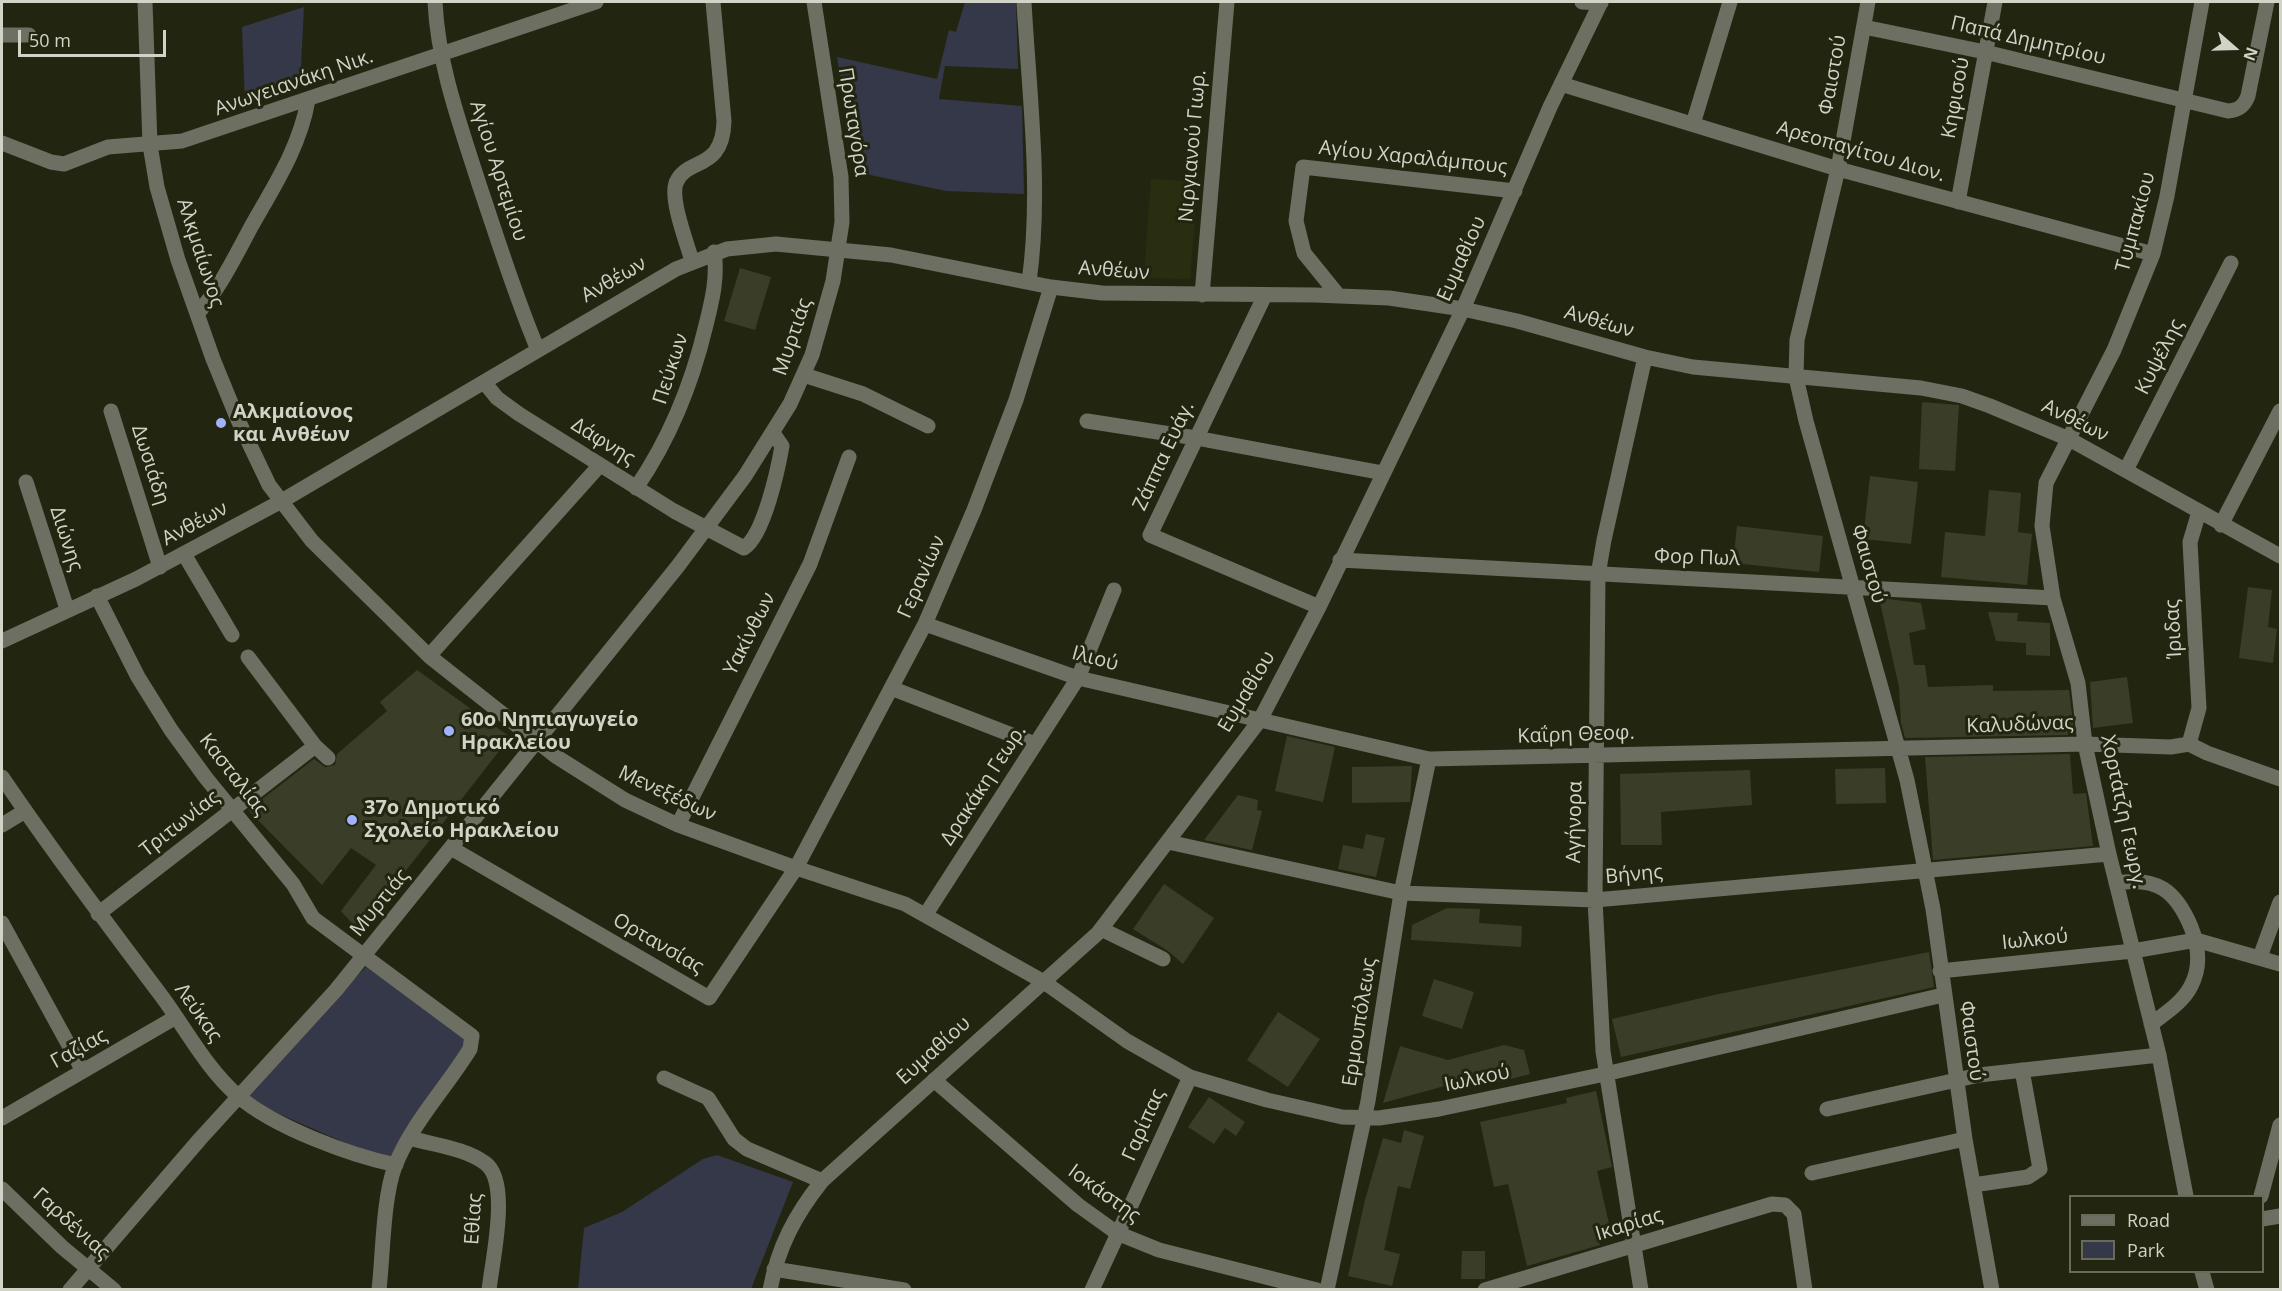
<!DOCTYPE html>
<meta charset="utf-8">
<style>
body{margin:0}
#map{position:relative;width:2282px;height:1291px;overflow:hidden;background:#222610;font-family:"Open Sans",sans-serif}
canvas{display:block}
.frame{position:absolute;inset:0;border:3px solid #d0d3c6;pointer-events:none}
.legend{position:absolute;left:2069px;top:1195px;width:195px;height:78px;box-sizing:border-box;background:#222610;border:2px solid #686b59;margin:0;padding:8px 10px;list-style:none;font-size:18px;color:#d0d3c6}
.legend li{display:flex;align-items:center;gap:12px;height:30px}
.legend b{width:30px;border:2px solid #686b59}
.north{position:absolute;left:2204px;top:18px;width:60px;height:60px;-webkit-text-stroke:4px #222610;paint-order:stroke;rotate:110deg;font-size:16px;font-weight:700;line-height:24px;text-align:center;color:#d0d3c6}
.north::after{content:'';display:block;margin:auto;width:21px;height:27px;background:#d0d3c6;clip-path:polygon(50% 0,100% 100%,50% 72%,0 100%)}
.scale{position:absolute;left:18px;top:30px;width:148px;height:27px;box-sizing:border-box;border:3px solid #d0d3c6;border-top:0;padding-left:8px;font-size:18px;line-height:21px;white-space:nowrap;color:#d0d3c6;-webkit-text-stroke:4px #222610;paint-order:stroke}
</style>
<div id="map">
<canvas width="2282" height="1291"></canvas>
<div class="frame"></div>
<ul class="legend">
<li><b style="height:8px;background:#6c6f61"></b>Road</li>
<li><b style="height:16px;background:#343849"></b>Park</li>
</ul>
<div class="north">N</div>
<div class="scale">50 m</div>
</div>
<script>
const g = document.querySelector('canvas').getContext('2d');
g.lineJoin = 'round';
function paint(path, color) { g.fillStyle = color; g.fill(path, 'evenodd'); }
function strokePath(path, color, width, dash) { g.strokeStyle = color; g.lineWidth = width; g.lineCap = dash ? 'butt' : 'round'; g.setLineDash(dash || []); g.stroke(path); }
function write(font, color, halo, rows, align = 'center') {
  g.font = font + ' "Open Sans",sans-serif'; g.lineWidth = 6; g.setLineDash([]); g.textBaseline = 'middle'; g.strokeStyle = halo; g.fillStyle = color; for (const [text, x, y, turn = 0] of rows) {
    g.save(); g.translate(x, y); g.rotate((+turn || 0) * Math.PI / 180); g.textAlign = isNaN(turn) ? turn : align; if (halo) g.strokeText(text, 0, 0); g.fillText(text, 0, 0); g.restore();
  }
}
paint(new Path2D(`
 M1151 179 1198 182 1190 279 1144 278Z`), '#2a2e11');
paint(new Path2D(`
 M965 2H1016L1018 69 945 66 939 99 1022 106 1024 194 946 191 856 172 837 57 937 79 949 30 956 32Z
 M304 7 300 86 245 103 242 27Z
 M366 967 473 1039 396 1165 238 1096Z
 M717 1155 793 1182 751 1289H578L584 1228 622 1212 703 1159Z`), '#343849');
paint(new Path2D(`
 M740 268 771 277 755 330 724 321Z
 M1922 402 1959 405 1955 471 1919 469Z
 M1870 476 1918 482 1911 544 1863 539Z
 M1989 490 2021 493 2018 532 2032 534 2027 585 1941 577 1945 532 1985 536Z
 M1737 526 1823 536 1819 572 1733 563Z
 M2248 587 2272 590 2268 627 2277 629 2273 663 2239 658Z
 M1879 598 1921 603 1926 629 1909 633 1914 665H1925L1928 687 1993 685V691L2069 690 2074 731 2068 732 2069 735 1905 738 1901 723 1899 687Z
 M1988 612 2018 613 2017 621 2050 623V656L2026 655V643L1996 641Z
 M417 670 510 737 359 931 341 911 376 865 351 848 322 885 248 810 314 759 325 767 335 765 337 754 387 711 380 702Z
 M2127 677 2133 723 2093 728 2090 682Z
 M1287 736 1335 747 1323 802 1275 791Z
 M2070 754 2073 794 2086 793 2093 846 1933 860 1925 757Z
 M1412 766 1410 802 1352 803V767Z
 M1885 768 1886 803 1836 804 1835 769Z
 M1750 770 1752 805 1661 812 1662 845H1621L1620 774Z
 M1238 795 1258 800 1257 810 1262 811 1252 850 1204 840Z
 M1366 834 1385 838 1376 877 1338 869 1343 845 1363 849Z
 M1164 884 1214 918 1183 964 1168 951 1133 929Z
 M1447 908 1480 909 1479 923 1522 926 1521 947 1411 940 1412 925Z
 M1929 952 1934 987 1621 1057 1612 1019 1714 995Z
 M1434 979 1474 992 1462 1029 1422 1016Z
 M1278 1012 1320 1039 1288 1087 1247 1060Z
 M1504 1045 1524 1050 1530 1074 1491 1084 1488 1074 1383 1103 1400 1046 1448 1060Z
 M1596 1091 1612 1167 1597 1171 1610 1228 1596 1231 1600 1245 1527 1266 1508 1184 1494 1187 1480 1122 1567 1103 1566 1098Z
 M1209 1097 1245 1122 1236 1136 1225 1128 1214 1144 1188 1127Z
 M1404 1130 1424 1136 1410 1189 1398 1186 1384 1250 1400 1254 1392 1286 1348 1276 1365 1200 1383 1138 1401 1143Z
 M1462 1251H1485V1279H1461Z`), '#3a3e28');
strokePath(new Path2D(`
 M145 2 150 145 157 187 178 260 213 359 238 420 269 485 312 541 429 656 557 757 625 800 678 825 796 868 905 904 1044 982 1127 1041 1190 1077 1267 1100 1342 1117 1379 1118 1439 1109 1605 1074 1943 995
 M435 2C438 65 460 124 479 184 498 240 515 296 538 350
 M1024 2C1029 94 1042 190 1029 282
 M1582 2 1601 3
 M1868 2 1838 169 1797 340 1796 377 1806 421 1907 780 1933 909 1965 1139 1992 1290
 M1864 27 1985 52 2228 111C2239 110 2244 106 2248 96L2267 2
 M2 35H29
 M1561 84 1838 169 2153 254
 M1693 124 1730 2
 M2 143 51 162 64 164 108 147 182 141 596 2
 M1958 202 1995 2
 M692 261C687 243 670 200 676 183 686 157 723 172 724 121L713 2
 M1202 295 1227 2
 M1265 295 1150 535 1319 607
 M1338 295 1304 253 1296 221 1303 167 1515 191
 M197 314C220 288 235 257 251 227 274 186 300 147 308 100
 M804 375 863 394 928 426
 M484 382 497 398 519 414 674 511 744 548C764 535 778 469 782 446L773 433
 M111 411 160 567
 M1087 421 1196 438 1383 473
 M2126 470 2231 263
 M26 482 67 609
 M636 488C671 437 692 384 706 325 712 301 718 277 714 252
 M2221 525 2280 411
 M184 554 232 635
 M1340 560 2053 598
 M97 596 138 677 171 730 206 778 293 884 313 918 472 1036 470 1049C446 1088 412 1123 395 1166 383 1198 383 1254 379 1290
 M925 624 1078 678 1429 759 2085 744 2171 747 2189 744 2207 753 2280 779
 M2 641 136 579 280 502 676 269 727 249 776 244 891 255 1051 287 1102 293 1315 295 1389 298 1463 309 1517 321 1645 357 1693 367 1921 388 1962 396 1990 406 2069 439 2280 556
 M429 656 600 465
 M248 657 315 746 328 758
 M891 688 1035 744
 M2189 744 2199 708 2190 542 2199 512
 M2 777C53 852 108 925 163 998 187 1031 207 1069 238 1096 274 1127 349 1155 396 1165
 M2 825 25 811
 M678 825 810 564 849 457
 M1168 842 1401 893 1595 900 2109 854
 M451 848 709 998 796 868 925 624 974 510 1016 400 1051 287
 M2116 883C2157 876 2176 891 2191 927 2199 947 2201 967 2191 986 2183 1002 2166 1013 2151 1024
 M98 914 315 746
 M926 914 1078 678 1114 590
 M2 923 83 1071
 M1101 929 1163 959
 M2260 957 2280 902
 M1940 971 2133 951 2196 940 2280 964
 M664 1078 708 1098 734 1139 747 1149 822 1181
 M934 1080 1078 1205 1117 1233 1159 1250 1317 1290
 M1827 1109 1979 1075 2159 1055
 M2 1118 176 1017
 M410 1138C433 1145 465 1148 485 1163 511 1181 492 1261 489 1290
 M1812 1173 1965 1139
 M1973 1185 2028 1177 2040 1169 2022 1070
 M2 1189 62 1247 114 1290
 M2186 1196 2159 1055 2109 854 2085 744 2078 683 2053 598 2042 526 2046 483 2114 350 2153 254 2167 196 2202 2
 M2261 1196 2280 1125
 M2262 1219 2280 1216
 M774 1269 904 1290
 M2202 1272 2207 1290
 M70 1290 200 1139 336 990 678 566 745 476 790 404 812 355 833 281 842 222 841 177 814 2
 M770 1290C778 1247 795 1215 822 1181L1098 933 1260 720 1319 607 1463 309 1550 107 1601 2
 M1092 1290 1190 1077
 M1327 1290 1368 1101 1401 893 1429 759
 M1485 1290 1772 1204 1785 1205 1794 1214 1805 1290
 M1641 1290 1603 1051 1595 900 1598 575 1604 540 1645 357`), '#6c6f61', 15);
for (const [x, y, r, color] of [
 [221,423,6,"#a1b2fd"],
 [449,731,6,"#a1b2fd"],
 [352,820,6,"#a1b2fd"]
]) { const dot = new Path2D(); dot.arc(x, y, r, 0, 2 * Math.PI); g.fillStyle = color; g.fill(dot); strokePath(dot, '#222610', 2); }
write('20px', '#d0d3c6', '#222610', [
 ["Παπά Δημητρίου",2028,41,13],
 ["Φαιστού",1833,75,-80],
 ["Ανωγειανάκη Νικ.",294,83,-19],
 ["Κηφισού",1956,98,-80],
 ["Πρωταγόρα",853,122,81],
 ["Νιργιανού Γιωρ.",1193,146,-85],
 ["Αρεοπαγίτου Διον.",1861,152,16],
 ["Αγίου Χαραλάμπους",1413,158,6],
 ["Αγίου Αρτεμίου",498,171,72],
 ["Τυμπακίου",2136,222,-75],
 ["Αλκμαίωνος",200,253,72],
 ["Ευμαθίου",1462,259,-66],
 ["Ανθέων",1114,271,4],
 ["Ανθέων",614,280,-30],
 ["Ανθέων",1599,322,16],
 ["Μυρτιάς",793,337,-71],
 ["Κυψέλης",2160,357,-63],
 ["Πεύκων",671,369,-72],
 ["Ανθέων",2075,421,26],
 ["Δάφνης",603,442,32],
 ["Ζάππα Ευάγ.",1164,456,-65],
 ["Δωσιάδη",150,465,72],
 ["Ανθέων",195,524,-28],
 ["Διώνης",66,539,72],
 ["Φορ Πωλ",1697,558,2],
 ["Φαιστού",1868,564,74],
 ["Γερανίων",922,577,-66],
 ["Ίριδας",2174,629,-93],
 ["Υακίνθων",750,634,-63],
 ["Ιλιού",1095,659,15],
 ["Ευμαθίου",1247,692,-59],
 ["Καλυδώνας",2020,725,-2],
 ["Καΐρη Θεοφ.",1576,735,-2],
 ["Κασταλίας",233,775,52],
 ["Δρακάκη Γεωρ.",984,785,-57],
 ["Μενεξέδων",667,794,25],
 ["Χορτάτζη Γεωργ.",2123,812,78],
 ["Αγήνορα",1575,822,-89],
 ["Τριτωνίας",180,824,-38],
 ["Βήνης",1634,875,-5],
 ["Μυρτιάς",380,903,-51],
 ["Ιωλκού",2035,940,-6],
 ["Ορτανσίας",658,944,30],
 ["Λεύκας",198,1013,55],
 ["Ερμουπόλεως",1360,1022,-81],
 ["Φαιστού",1971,1041,82],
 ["Γαζίας",79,1049,-29],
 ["Ευμαθίου",934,1051,-42],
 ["Ιωλκού",1477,1079,-12],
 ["Γαρίπας",1144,1125,-66],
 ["Ιοκάστης",1104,1194,36],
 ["Εθίας",474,1219,-86],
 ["Γαρδένιας",71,1224,42],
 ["Ικαρίας",1629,1225,-17]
]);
write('bold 20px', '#d0d3c6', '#222610', [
 ["Αλκμαίονος",233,412],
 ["και Ανθέων",233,435],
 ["60ο Νηπιαγωγείο",461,720],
 ["Ηρακλείου",461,743],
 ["37ο Δημοτικό",364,808],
 ["Σχολείο Ηρακλείου",364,831]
], 'left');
</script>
